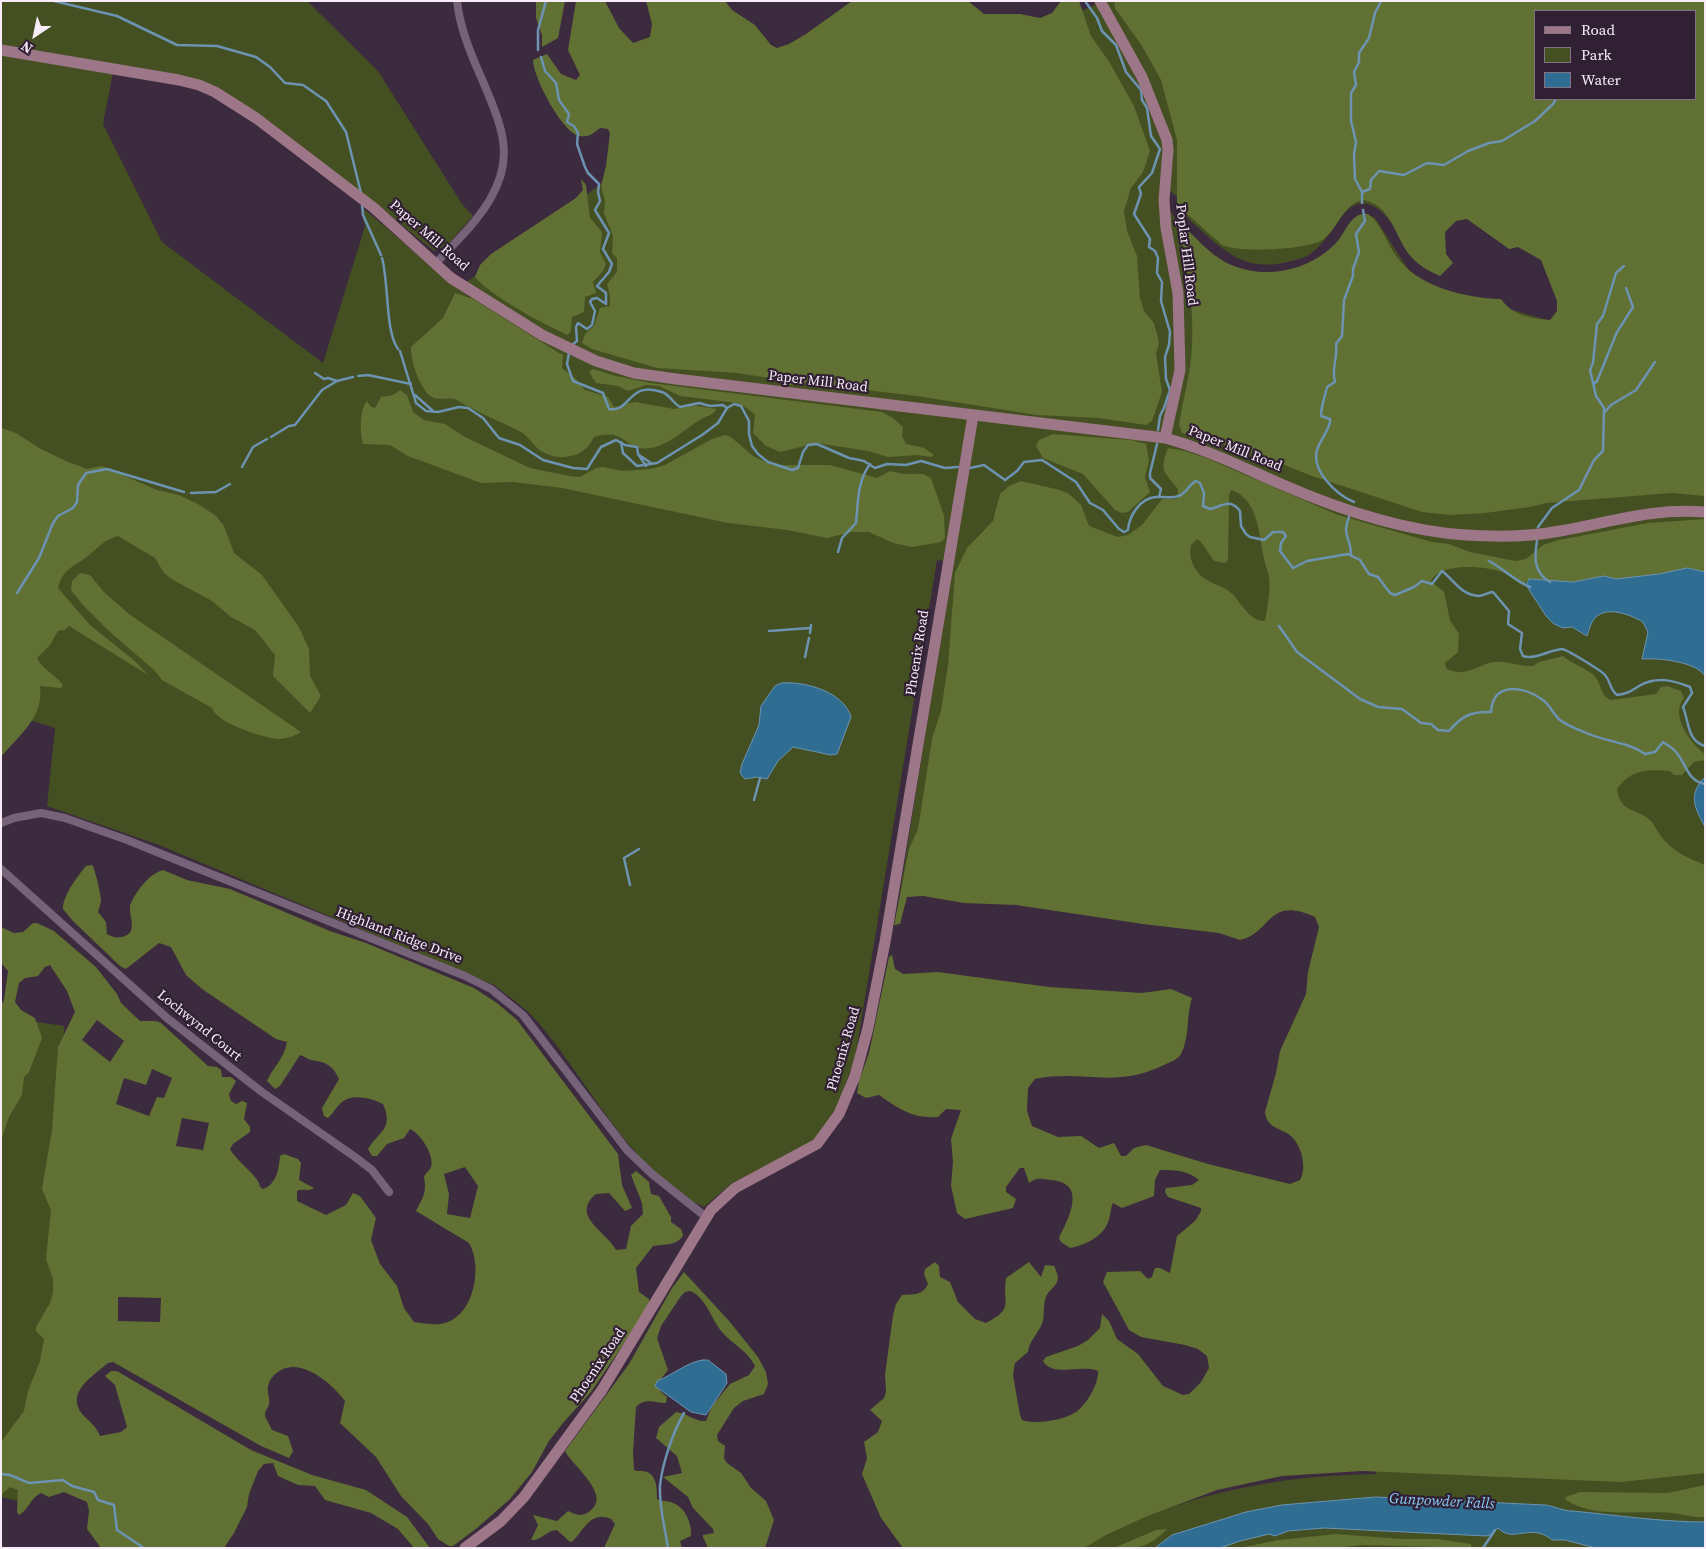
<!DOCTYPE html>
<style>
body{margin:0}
#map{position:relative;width:1706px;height:1549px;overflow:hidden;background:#3c2a3e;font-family:"Source Serif 4",serif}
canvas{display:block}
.frame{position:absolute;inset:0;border:2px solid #f8ecf9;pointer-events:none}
.legend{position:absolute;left:1534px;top:10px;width:162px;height:90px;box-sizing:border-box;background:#312033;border:1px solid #817282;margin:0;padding:6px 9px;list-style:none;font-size:15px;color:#f8ecf9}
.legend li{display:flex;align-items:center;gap:10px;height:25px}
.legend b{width:25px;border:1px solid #817282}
.north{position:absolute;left:10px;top:10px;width:50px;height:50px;-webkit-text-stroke:4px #312033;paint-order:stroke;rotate:214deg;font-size:14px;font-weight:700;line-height:20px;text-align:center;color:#f8ecf9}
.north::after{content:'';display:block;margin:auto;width:18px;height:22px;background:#f8ecf9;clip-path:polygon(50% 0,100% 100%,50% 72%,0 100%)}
</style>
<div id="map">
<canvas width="1706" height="1549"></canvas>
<div class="frame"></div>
<ul class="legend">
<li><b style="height:6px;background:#9d7687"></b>Road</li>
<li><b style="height:14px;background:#445021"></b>Park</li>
<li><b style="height:14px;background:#306d93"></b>Water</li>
</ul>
<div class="north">N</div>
</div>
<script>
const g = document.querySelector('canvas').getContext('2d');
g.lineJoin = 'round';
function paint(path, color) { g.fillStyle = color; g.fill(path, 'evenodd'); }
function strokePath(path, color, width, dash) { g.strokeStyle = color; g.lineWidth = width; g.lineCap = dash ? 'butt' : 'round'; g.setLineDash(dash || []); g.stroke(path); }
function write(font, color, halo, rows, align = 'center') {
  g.font = font + ' "Source Serif 4",serif'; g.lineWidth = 4.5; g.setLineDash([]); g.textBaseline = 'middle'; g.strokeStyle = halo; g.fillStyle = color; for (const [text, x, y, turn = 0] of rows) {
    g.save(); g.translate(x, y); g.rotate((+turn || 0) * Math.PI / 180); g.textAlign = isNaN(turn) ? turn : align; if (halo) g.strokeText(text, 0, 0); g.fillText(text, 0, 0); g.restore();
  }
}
paint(new Path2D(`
 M1 1H307L378 71 462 204 473 216 445 248 434 251 377 205 227 94 1 46Z
 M852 1H921L971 57 1095 5 1094 1H1705V1548H1079C1170 1497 1272 1475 1376 1474L1381 1263 1358 904 1292 891 1266 914 900 892 953 562 937 560 855 1059 835 1112 821 1135 805 1147 732 1183 704 1207C630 1173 587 1077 535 1019 523 1006 508 996 494 985L159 845 47 806 55 728 1 711V54L113 72 103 124 162 242 323 363 365 226 360 206C398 235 430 270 470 297L473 294 461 286ZM1535 11H1695V99H1535ZM1167 189 1180 199C1182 215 1191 221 1203 232 1235 262 1257 273 1302 258 1328 249 1339 208 1358 204 1385 199 1401 240 1412 257L1418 263 1468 193 1607 246 1557 323 1427 285 1410 272 1375 218 1367 214 1323 260 1300 270 1271 275 1238 271 1216 260 1175 218 1166 206Z
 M4 1017 64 1026V1142L70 1220 26 1503 1 1497V1027Z`), '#445021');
paint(new Path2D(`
 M536 1H565L558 38 542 47V35L536 18Z
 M576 1H605L619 28 633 43 650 37 652 24 646 1H725L732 10 755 25 771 45 777 48 789 44 806 34 852 1H968L984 14H1020L1040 18 1052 13 1061 1H1079L1091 36 1110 63 1134 106 1150 151 1143 172 1131 188 1124 211 1127 231 1137 256 1140 298 1144 311 1154 323 1157 334 1159 343 1156 354 1162 392 1152 421 1146 425 1099 418 1037 415 917 396 813 384 791 385 769 378 737 373 657 368 592 349 582 343 585 334 594 326 600 308 610 306V296L607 284 617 272V258L612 253 613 236 604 213 605 201 601 186 606 166 610 133 608 129 600 128C594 133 588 138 579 136 562 132 533 77 533 60L547 54 561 74 576 80 580 75 568 50Z
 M1114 1H1705V496L1672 493 1546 503 1530 507 1485 513 1451 515 1422 512 1312 476 1257 454 1182 433 1179 425C1183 399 1191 372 1192 346 1194 305 1187 261 1177 221 1194 234 1207 253 1227 263 1264 281 1309 271 1336 243 1346 233 1350 212 1368 214 1382 224 1386 242 1396 256 1418 287 1465 298 1501 299 1513 316 1530 318 1550 320L1557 311V301L1541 260 1518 247 1509 249 1467 219 1456 221 1445 232 1446 254 1453 263 1440 276C1428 271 1416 264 1408 253 1394 234 1391 206 1364 200 1343 203 1339 227 1324 239 1310 250 1238 253 1222 245L1177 205V140L1161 80 1142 46 1115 8ZM1535 11H1695V99H1535Z
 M581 179 586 185 590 218 602 232 600 252 606 264 603 271 593 282 596 293 585 297 584 312 572 317 571 331 568 335C546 326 488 294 475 277L480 265 491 254 576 198 583 190Z
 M455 293 473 299 559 353 563 355 562 368 576 379 585 390 608 397 614 407 635 402 674 409 692 405 717 409C712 416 707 416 701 419 682 431 663 452 638 448 619 439 619 430 594 437 586 457 560 463 541 451 534 446 529 437 521 432 500 421 476 412 455 399 447 397 439 401 432 397 420 390 410 360 411 347L443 318Z
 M593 369 616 376 651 383 882 412 893 418 903 427 902 436 906 444 924 448 934 455 931 457 918 455 888 457 868 451 817 443 780 452 766 446 753 433 755 415 748 409 737 403 680 396 659 386 646 385 628 391 618 386 596 383 589 372Z
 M400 390 407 395 413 412 424 420 445 424 465 437 530 468 569 476 580 477 596 468 603 467 623 471 650 469 665 465 712 439 725 435 731 437 753 456 772 465H830L877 478 890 471 903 474H923L931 478 944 516 945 538 941 542 912 547 893 543 869 532H852L827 538 787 530 728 523 562 488 513 482 481 483 408 456 390 445 363 444C360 432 359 411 367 401L371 407 375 408 381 397 393 395Z
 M1 428 16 433 39 448 68 462 87 469 102 466 157 490 179 495 198 504 216 516 224 526 234 553 262 575 299 627 309 649 310 676 321 696 310 713 273 676 275 655 255 630 231 617 212 601 173 580 164 573 155 558 118 536C104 540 99 547 89 555 74 568 64 566 58 588L90 625 136 662 148 675 69 626 65 630 58 631 50 645 37 658C43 670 55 674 63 685L61 688 40 686C44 718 19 735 1 757Z
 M1053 434 1131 440 1146 444 1149 460 1145 478 1150 492 1128 512 1122 513 1115 510 1083 474 1043 458 1036 446 1039 440Z
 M1168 448 1185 451 1206 458 1338 515 1432 542 1449 544 1470 552 1515 561 1526 559 1543 545 1559 540 1648 523 1705 519V572L1688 568 1659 574 1616 579 1604 576 1573 582 1529 579 1522 585C1515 581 1510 576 1502 572 1485 566 1440 562 1431 581L1444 592 1450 620 1459 634 1458 652 1445 663 1446 668C1463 679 1477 665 1494 662 1507 660 1520 667 1533 666L1539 662 1563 656C1573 665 1590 669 1596 678 1602 686 1600 695 1611 700L1656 694 1661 687 1667 686 1681 691 1684 698C1669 715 1691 744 1705 754V760L1694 762 1682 775H1674L1670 771C1648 769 1631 769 1617 789 1621 815 1638 807 1652 822 1655 826 1657 831 1660 835 1672 851 1687 858 1705 865V1473L1621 1482 1362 1471 1282 1476 1217 1490 1145 1517 1106 1535 1084 1548H903L881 1518 862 1474 867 1458 864 1442 878 1432 882 1421 870 1410 884 1398 886 1392 885 1375 893 1315 896 1304 902 1295C913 1294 922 1296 928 1284L924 1274 925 1269 935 1262 939 1266 940 1277 950 1282 958 1302 975 1319 986 1323C1015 1308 1002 1304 1006 1278L1029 1262 1041 1277 1045 1265 1054 1266C1065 1287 1049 1285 1045 1300 1043 1308 1045 1316 1042 1324 1038 1334 1029 1341 1028 1352L1015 1363 1013 1375 1020 1415 1022 1420C1036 1425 1064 1420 1076 1412 1086 1405 1099 1384 1098 1371 1082 1364 1053 1378 1043 1361L1046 1357 1078 1346 1088 1340 1100 1328 1102 1314 1109 1321 1117 1339 1138 1354 1163 1386 1183 1395 1189 1394 1201 1382 1209 1368 1207 1356 1198 1349 1185 1345 1141 1337 1129 1330 1103 1282 1107 1272 1140 1271 1148 1279 1152 1277 1155 1268H1160L1170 1273 1177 1236 1195 1221 1201 1211V1208L1168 1197 1165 1192 1166 1188 1192 1185 1199 1180C1187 1170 1175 1170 1160 1170L1155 1180 1154 1196 1122 1208 1113 1203C1110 1209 1111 1216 1108 1222 1103 1237 1085 1245 1070 1248L1061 1242 1059 1238C1069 1218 1088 1182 1050 1180 1040 1179 1038 1177 1029 1183L1024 1168H1020L1006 1187V1192L1016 1199 1013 1208 965 1219 957 1213 951 1186 953 1162 951 1139 961 1110 946 1109 938 1117C912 1119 898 1108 879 1095L866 1098 857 1093 859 1081 869 1053 889 957 892 955 895 969 903 974 938 972 1049 987 1142 993 1171 989 1192 998C1186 1016 1190 1037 1181 1054 1178 1059 1171 1062 1166 1064 1115 1090 1084 1069 1035 1079L1028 1088 1027 1111 1032 1126 1058 1137 1081 1136 1099 1148 1114 1143 1121 1156H1126L1134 1148 1146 1145 1208 1164 1290 1184 1300 1180C1307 1168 1302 1147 1292 1137 1282 1127 1267 1130 1265 1112L1276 1073 1280 1051 1306 994 1308 972 1319 927 1315 917C1267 895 1272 933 1240 940L1219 933 1143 924 1016 905 964 903 923 896 907 897 900 924 894 925 909 849 918 829 932 739 941 711 948 665 955 573 967 548 993 521 1000 494 1009 486 1021 481 1060 490 1069 494 1081 505 1089 526 1118 537 1128 535 1142 525 1162 499H1177L1178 489C1164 471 1159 472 1168 448ZM1231 490C1259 499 1259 535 1264 559 1265 566 1269 572 1269 578 1271 590 1267 609 1265 621 1249 622 1241 601 1230 592 1220 584 1205 583 1197 571 1191 564 1189 554 1191 545L1197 539 1201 542 1214 561 1225 563 1228 560 1229 495Z
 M80 573 90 575 104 592 129 614 301 732C295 736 286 739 278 739 264 738 216 723 212 708L162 680 155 671 109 631 82 604 71 590 72 581Z
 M92 865C95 868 101 895 101 900 101 904 99 908 98 912L106 922 107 934C112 937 116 938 122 937 141 933 126 913 131 903 137 890 149 874 163 870L187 880 230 889 330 931 366 943 474 988 497 1003 517 1020 618 1154 622 1185 632 1208 625 1211 609 1193 596 1194C570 1216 606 1231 616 1250L626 1249 631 1226 643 1214 642 1203 631 1175 636 1171 649 1182 651 1194 659 1196 671 1217V1222L681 1229 683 1235C678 1246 664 1244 653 1246L636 1268 639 1292 649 1299 650 1305 591 1392 563 1423 549 1441 532 1472 510 1499 477 1528 453 1546H449L438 1539 428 1524 401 1496 376 1457 340 1423 345 1401C331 1382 293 1349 271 1379 264 1390 271 1396 269 1405 267 1409 265 1411 265 1416L272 1430 288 1436 293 1451 289 1458 261 1446 113 1362 108 1363C93 1376 64 1393 83 1415 90 1422 96 1426 100 1436L121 1432 127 1427 115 1385 105 1376 111 1371H117L251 1450 312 1475 366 1490 407 1517 430 1548H414L398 1529 371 1513 325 1500 315 1486 298 1485 278 1476 273 1463 264 1464 258 1471 249 1494 247 1507 234 1533 224 1548H101L87 1529 89 1511 87 1502 64 1492 49 1497 41 1493C30 1498 28 1511 19 1515L17 1512 18 1490 10 1487 1 1495V1442L24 1411 28 1391 40 1361 44 1339 36 1331V1327L50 1303 53 1293V1279L46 1259 51 1210 42 1189 52 1130 58 1047 75 1012 67 991 50 965 45 967 38 976 25 978 19 983 15 1002 21 1010 35 1018 42 1038 29 1072 24 1077 22 1095 9 1117 1 1140V1005L4 1000 8 971 1 963V927L14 933 23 932 33 923H37L54 931 96 967 117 994 121 1003 140 1021H156L161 1023 208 1066 217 1067 221 1070 222 1077H231L236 1081 229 1094 231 1101 236 1104 242 1101 247 1103 244 1119 250 1127V1132L233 1144 230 1149C236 1161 260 1177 260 1187L263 1189C277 1184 279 1168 280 1156L284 1154 298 1159 301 1163 299 1180 314 1188C309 1192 303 1188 297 1191V1201L326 1215 346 1205 353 1193 360 1196 376 1218 371 1240 380 1264 397 1286 404 1308 414 1322C424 1323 435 1326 445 1323 474 1315 483 1267 469 1243L416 1211C423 1197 427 1193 424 1177 425 1174 429 1171 431 1167 435 1156 420 1133 410 1129L404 1138 387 1144 377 1156H372L368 1149C379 1131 394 1129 383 1104 371 1098 352 1093 341 1103 336 1107 333 1114 328 1118L324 1116 322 1108 339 1079C332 1064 325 1062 311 1060 307 1059 304 1056 300 1055L280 1086 275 1089 267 1081C273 1067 284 1059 287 1042L276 1039 202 989 186 975 171 947 159 943 126 969 120 966 73 921 63 909C63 895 77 877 86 866ZM97 1020 124 1041 110 1062 82 1040ZM152 1069 172 1078 164 1098 157 1097 149 1116 116 1104 124 1078 146 1085ZM182 1118 209 1123 203 1150 176 1146ZM465 1167 478 1186 470 1218 447 1214 449 1194 444 1174ZM118 1297 161 1298 160 1322 118 1321Z
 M684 1272 730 1322 758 1357 766 1372 768 1384 764 1394 743 1401 734 1408 717 1435 718 1441 725 1446 724 1458 727 1463 741 1473 751 1488 766 1501 774 1520 765 1548H708L703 1537V1535L714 1533 713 1529 693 1508 688 1497 663 1477 682 1473 677 1456 656 1438 659 1427 676 1412C687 1413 695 1422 706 1421L712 1406 730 1384 749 1375 755 1366C748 1351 732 1344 722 1332 711 1319 706 1297 690 1291L685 1292 681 1296 661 1326 657 1338 668 1370 657 1384 661 1392 667 1397 666 1403C655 1403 645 1397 636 1407L633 1453 634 1470C639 1472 642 1470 647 1472 657 1476 657 1489 657 1499 662 1502 667 1500 673 1503 685 1507 692 1523 691 1536L680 1541 682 1548H604L615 1524 611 1519C591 1510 584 1530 573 1541L570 1542 557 1530C547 1530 541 1541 531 1540L538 1525 533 1515 557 1521 568 1511C575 1514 580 1517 587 1513 616 1497 571 1465 565 1451L629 1364 672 1288Z
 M1705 1485V1517C1692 1518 1683 1514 1671 1513 1639 1510 1592 1519 1565 1499L1566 1497 1580 1492 1668 1493Z
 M1167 1529C1149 1548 1138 1548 1114 1548L1156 1530Z
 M1336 1534 1402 1539H1437L1471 1544V1548L1364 1545 1330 1548H1239L1279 1540Z`), '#617033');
const water = new Path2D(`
 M1688 568 1705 572V676C1695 661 1659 658 1642 659L1648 632 1643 622C1631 615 1607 605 1595 618 1591 622 1589 630 1587 636L1572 627 1563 628 1554 624 1546 616 1526 585 1529 579 1573 582 1604 576 1616 579 1659 574Z
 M782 683C805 681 844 692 851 717L837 754 831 755 793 747 778 761 767 779 757 777 745 779 740 773 742 764 759 725 761 706 775 686Z
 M1705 777V827C1695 808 1687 795 1705 777Z
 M703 1360H708L726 1374 727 1383 706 1415 691 1412 655 1386 657 1381C673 1375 687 1362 703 1360Z
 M1376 1497 1545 1505C1554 1506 1563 1511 1572 1511 1616 1515 1661 1522 1705 1522V1548H1596L1565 1540H1552C1532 1522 1513 1544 1498 1528L1490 1535 1486 1536 1324 1528 1288 1531 1275 1536 1269 1534 1240 1541 1220 1548H1155L1172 1535 1246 1512 1282 1505Z`);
paint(water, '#306d93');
strokePath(water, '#6c93b2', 1);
strokePath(new Path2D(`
 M54 1 117 16 177 45 217 46 256 57 270 67 285 83 303 85 326 101 346 132 361 193
 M1085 1 1097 18 1102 31 1116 45 1126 72 1141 90 1142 100 1147 108 1151 136 1160 149 1152 173 1139 187 1141 194 1134 214 1150 239 1149 247 1155 251 1158 258 1157 273 1162 282 1161 301 1170 332 1169 345 1165 357 1166 379 1170 390 1164 408 1160 416 1158 430
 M538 50V30L546 1
 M541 57 545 71 556 83 559 100 569 114 567 122 574 126 578 133 577 144 585 167 588 173 599 184 598 192 600 201 595 210 609 233 603 249 612 264 609 272 597 286 606 293V304L597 298 592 299 590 302 595 311 592 325 587 329 578 323 576 327 577 341 572 345
 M1362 192 1370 189 1371 180 1379 171 1404 175 1427 163 1444 165 1468 151 1489 143 1502 141 1535 121 1553 104 1556 99
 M1362 203V192L1355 179 1354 154 1356 142 1351 121V93L1356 85 1354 72 1359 62V53L1369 38 1375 13 1381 1
 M362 204 363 215 381 255
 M382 258C389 283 385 331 398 349
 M400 351 416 403 426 411 438 412 459 407 468 408 483 418 499 438 520 445 543 460 573 468 587 469 601 447 616 440 625 445 637 447 638 454 646 466
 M569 353 567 364 573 381 603 393 609 409C631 413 628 380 662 392 669 394 673 403 680 407L699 403 710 406 723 405 727 408
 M315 373 324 379 328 378 337 381
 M358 376 368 375 411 384
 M1594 384 1597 381 1617 332 1633 307 1626 288
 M415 395 433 411
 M1604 413 1611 405 1636 390 1655 362
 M271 437 289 426 295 425 322 390 337 381 353 377
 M621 442 623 453 637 466 657 463 702 435 718 423 727 408 734 404 741 406 749 421V434L752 446 758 454 768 462 792 470 798 468 803 452 808 445 817 444 849 458 864 461 875 468 887 464 906 465 921 461 945 468 958 467
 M1157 444 1150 473V478L1161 489 1159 497
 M639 455 651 463
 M242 467 253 447 267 439
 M970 468 984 465 1005 480 1017 471 1024 462 1042 460 1076 482 1090 503 1103 510 1119 529 1124 532 1128 530C1129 516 1140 498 1156 497 1163 496 1170 499 1179 496 1187 493 1189 484 1196 481L1200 483 1204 493 1203 506 1210 509C1223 506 1230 498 1240 511L1241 526 1246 534 1250 537 1264 540 1273 532H1283L1286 536 1281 543 1280 551 1293 568 1307 561 1348 554 1360 560 1369 574 1378 577 1390 593 1395 595 1414 587 1422 581 1432 584 1442 571C1455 581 1460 594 1478 596 1484 596 1488 592 1493 592L1509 611 1508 624 1522 633 1520 649 1523 656C1535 660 1549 650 1562 649 1566 649 1602 671 1605 675 1611 682 1610 690 1617 695 1627 694 1631 691 1639 686 1656 676 1673 680 1690 687L1692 693 1683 707C1689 721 1687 741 1705 746
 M191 493 216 492 230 484
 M1354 502C1337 495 1311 471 1317 450 1320 440 1328 432 1330 422V419L1321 416C1321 406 1325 397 1327 387L1335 382C1331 366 1338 360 1336 344L1342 336 1344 300 1353 276V269L1359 252 1356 234 1365 221 1363 210
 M1349 517C1341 536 1352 539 1351 556
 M1538 527 1552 508 1579 490 1594 460 1603 451 1604 408 1596 396 1590 370 1593 363 1597 324 1603 316 1616 273 1624 266
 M1537 541C1534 558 1534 573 1550 582
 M838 552 842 538 856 523C858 503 857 482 870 464
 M1489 561C1502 568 1518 583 1530 587
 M17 593 39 558 53 523 58 516 73 508 77 502 78 485 86 473 107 469 184 492
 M1279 626 1297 652 1360 699 1378 707 1402 709 1421 723 1431 724 1438 730 1449 731C1462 716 1471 711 1491 712 1493 681 1524 686 1543 700 1550 705 1553 714 1560 720 1566 725 1577 729 1584 732 1604 742 1627 741 1645 754L1655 752 1663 742C1667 745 1673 748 1676 752 1686 763 1687 781 1705 784
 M769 631 810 628
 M810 633 811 625
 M805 657 809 638
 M754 800 760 778
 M630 885 624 858 639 849
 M1 1474 10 1475 29 1483 63 1480 72 1486 94 1492 98 1500 114 1505 117 1530 144 1548
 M668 1548C665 1528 659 1507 660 1486 662 1464 673 1432 684 1413
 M1483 1548 1495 1530`), '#6c93b2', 2.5);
strokePath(new Path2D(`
 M435 264C469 228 514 189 502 135 498 115 489 96 481 77 470 52 460 28 457 1
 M1 823 14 818 41 813 65 818 127 840 465 976 491 989 523 1015 627 1150 652 1174 706 1217
 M1 869 167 1018 262 1092 355 1157 372 1170 389 1192`), '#776379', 8);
strokePath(new Path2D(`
 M1100 1 1142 77 1167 140 1168 150 1164 200 1166 228 1178 293 1180 370 1165 438
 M1 50 179 80 199 85 215 92 256 118 374 208 451 278 542 335 596 361 634 373 676 379 1165 438C1206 449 1242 467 1281 484 1338 509 1403 531 1466 535 1497 537 1529 537 1560 531 1612 522 1650 508 1705 512
 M465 1548 501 1521 524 1497 602 1390 711 1210 735 1188 817 1144 839 1114 855 1076 868 1028 885 942 973 416`), '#9d7687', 11);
write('14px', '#f8ecf9', '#312033', [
 ["Paper Mill Road",429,236,41],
 ["Poplar Hill Road",1186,255,83],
 ["Paper Mill Road",818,382,7],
 ["Paper Mill Road",1235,449,22],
 ["Phoenix Road",918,653,-81],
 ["Highland Ridge Drive",399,936,21],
 ["Lochwynd Court",199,1026,39],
 ["Phoenix Road",844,1049,-74],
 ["Phoenix Road",598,1366,-56]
]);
write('italic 15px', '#88ccf9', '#312033', [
 ["Gunpowder Falls",1442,1502,3]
]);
</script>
